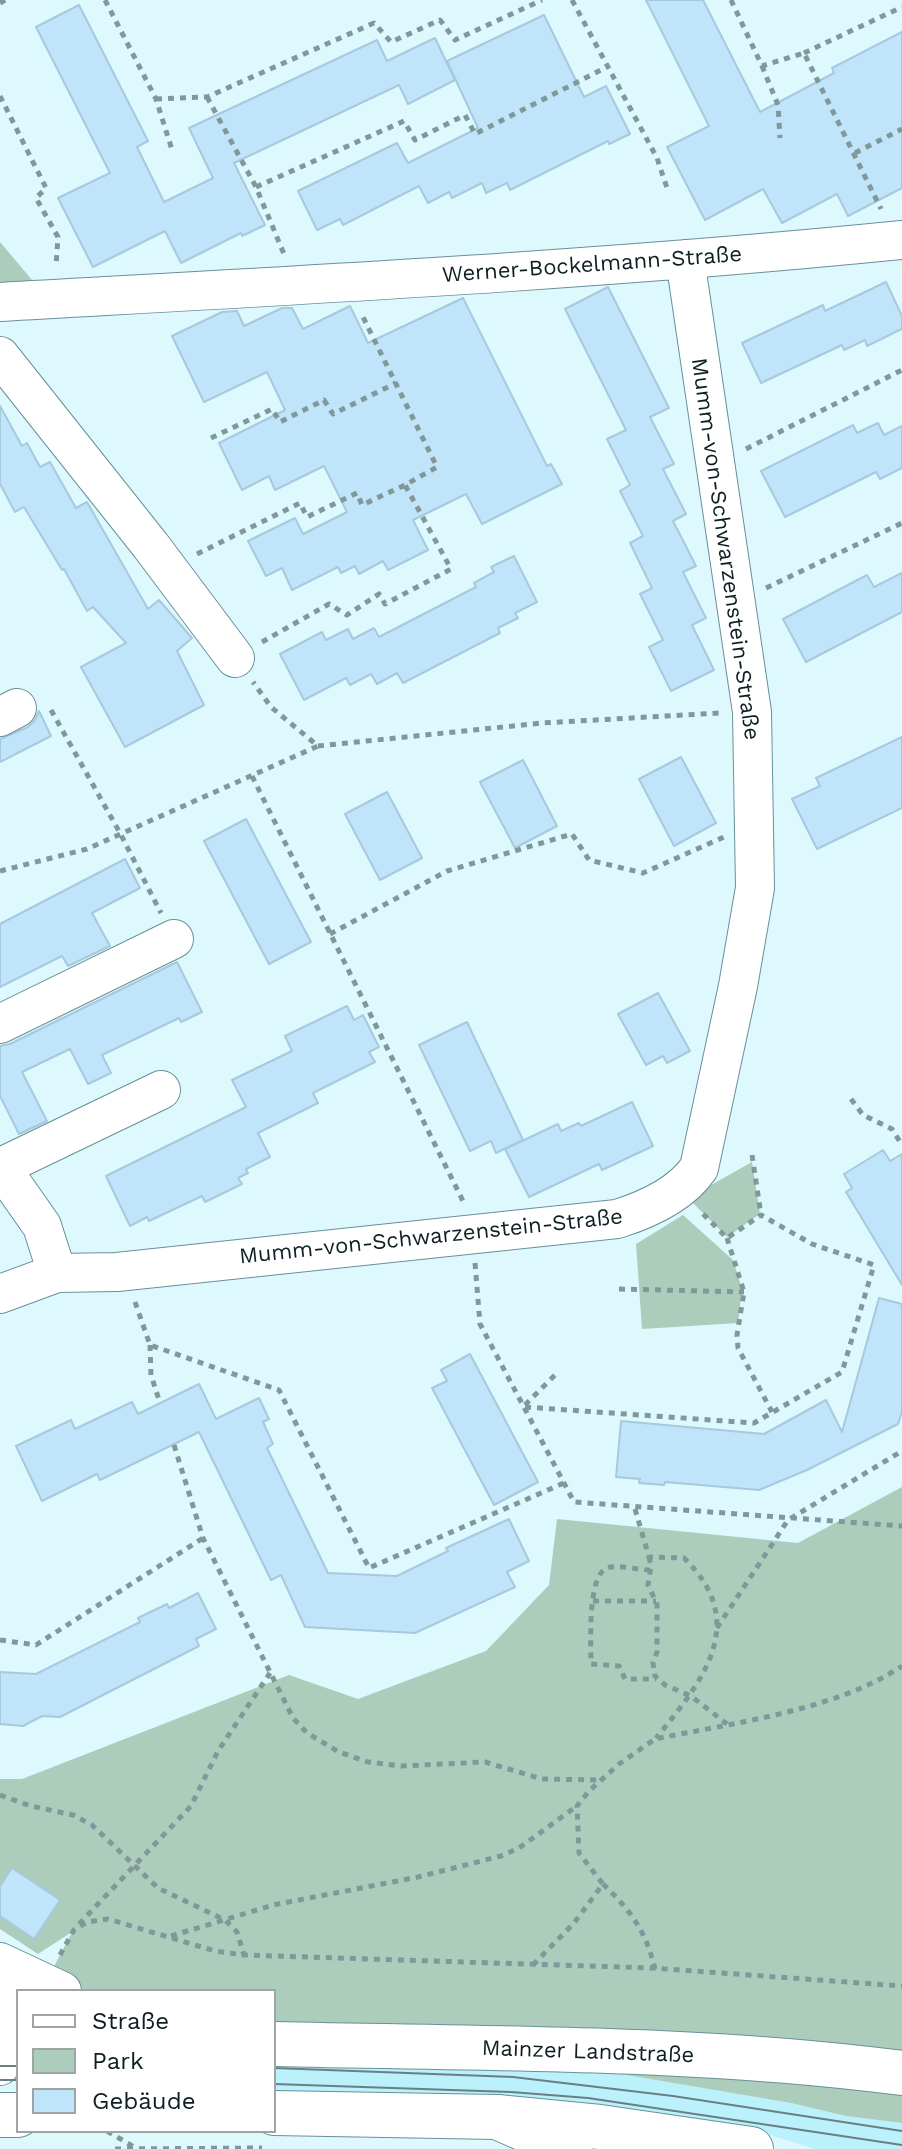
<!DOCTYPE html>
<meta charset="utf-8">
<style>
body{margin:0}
#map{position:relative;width:902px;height:2149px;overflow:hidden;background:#def9fd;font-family:"Work Sans",sans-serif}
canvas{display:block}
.legend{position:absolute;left:16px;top:1989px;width:260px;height:144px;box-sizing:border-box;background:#fff;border:2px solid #9fa5a7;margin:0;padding:10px 14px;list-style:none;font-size:24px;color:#0e1f22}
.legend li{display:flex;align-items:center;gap:16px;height:40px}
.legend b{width:40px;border:2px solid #9fa5a7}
</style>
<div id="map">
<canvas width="902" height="2149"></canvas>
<ul class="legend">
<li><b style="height:10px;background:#fff"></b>Straße</li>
<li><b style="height:22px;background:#accdbb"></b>Park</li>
<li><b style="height:22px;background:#c0e4f9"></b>Gebäude</li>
</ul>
</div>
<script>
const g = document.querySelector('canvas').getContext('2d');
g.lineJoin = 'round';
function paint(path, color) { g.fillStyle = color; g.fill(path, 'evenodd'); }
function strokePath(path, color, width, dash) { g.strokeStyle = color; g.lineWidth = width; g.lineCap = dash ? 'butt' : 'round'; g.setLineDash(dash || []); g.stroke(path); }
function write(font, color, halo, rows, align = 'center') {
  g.font = font + ' "Work Sans",sans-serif'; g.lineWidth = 6; g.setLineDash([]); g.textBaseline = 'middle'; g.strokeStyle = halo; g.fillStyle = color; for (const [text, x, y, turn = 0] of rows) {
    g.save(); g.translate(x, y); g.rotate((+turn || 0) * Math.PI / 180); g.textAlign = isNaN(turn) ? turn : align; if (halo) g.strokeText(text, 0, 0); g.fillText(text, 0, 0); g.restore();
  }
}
paint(new Path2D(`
 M274 2053 609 2072 791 2103 846 2116 902 2123V2149H815L773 2136 675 2116 274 2093Z`), '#baf1fb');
paint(new Path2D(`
 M0 242 38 287 0 290Z
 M752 1162 760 1214 727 1237 688 1198Z
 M683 1215 733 1260 742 1289 738 1323 642 1329 636 1244Z
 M902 1487V2073L274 2044V1991H62L45 1984 72 1932 38 1954 0 1929V1779H22L289 1675 358 1699 486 1651 549 1585 557 1519 798 1543Z
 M609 2072 902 2088V2123L846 2116 791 2103Z`), '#accdbb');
const building = new Path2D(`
 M646 0H703L760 112 834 73 832 68 902 32V188L848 216 837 194 782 223 763 189 705 220 667 147 709 126Z
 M79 5 148 141 137 147 164 202 213 178 189 128 377 40 387 61 435 38 455 80 408 104 399 85 234 163 265 225 242 236 241 233 181 263 165 231 93 267 58 198 110 173 36 27Z
 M544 15 584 97 606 86 630 134 609 144 608 141 510 190 507 183 486 193 482 183 452 198 449 192 428 203 419 186 343 225 340 219 317 230 298 191 397 143 408 163 478 128 447 61Z
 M886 282 902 316V329L867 346 865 340 844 350 842 345 761 383 742 343 823 305 825 311Z
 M608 287 669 408 650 417 674 464 663 469 686 514 673 521 696 566 683 572 706 618 692 625 714 670 671 691 649 647 663 640 640 594 652 588 630 543 643 536 620 491 630 485 607 439 626 430 565 309Z
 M463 298 547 466 551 464 562 484 482 524 466 494 413 520 428 550 388 570 383 561 359 574 355 566 341 573 338 567 292 590 282 568 266 576 248 541 295 518 303 534 347 512 324 466 275 490 269 476 242 490 219 443 285 410 267 372 204 402 172 336 222 312 237 311 244 326 282 308H292L303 329 350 306 368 343Z
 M0 406 22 446 27 443 40 467 50 462 76 508 87 502 148 609 159 600 192 638 177 651 204 705 125 747 81 667 126 643 93 607 87 611 64 569 62 570 24 507 15 512 0 484Z
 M878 423 884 435 902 426V468L880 479 876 472 785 517 761 471 853 425 857 433Z
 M514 556 537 602 515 613 518 618 498 628 500 633 403 683 397 673 377 684 371 674 350 685 346 678 304 700 280 654 322 632 326 640 348 629 353 639 374 628 379 637 476 587 474 583 494 572 491 567Z
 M902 573V612L806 662 783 619 867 575 874 587Z
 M39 711 51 736 0 762V739L28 727 35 720Z
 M902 737V808L817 849 792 799 820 786 816 778Z
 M681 757 716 823 674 846 639 779Z
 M523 760 557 826 515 848 480 782Z
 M387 792 422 858 380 880 345 814Z
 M246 819 311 942 269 964 204 841Z
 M125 859 140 888 92 913 110 946 68 966 62 956 0 987V924Z
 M177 962 202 1012 181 1022 179 1018 102 1055 111 1073 88 1084 70 1049 22 1072 47 1121 19 1134 0 1096V1046L10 1044Z
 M658 993 690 1051 667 1063 663 1056 646 1065 618 1014Z
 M347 1006 354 1020 363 1015 379 1047 369 1052 375 1062 313 1093 318 1103 258 1133 270 1157 246 1169 248 1173 238 1178 242 1184 205 1202 202 1196 149 1221 147 1217 130 1226 106 1176 246 1107 232 1080 292 1051 285 1036Z
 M467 1022 523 1140 496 1153 491 1141 470 1151 419 1045Z
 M632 1102 653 1146 602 1170 599 1164 529 1197 505 1149 558 1124 561 1131 579 1123 581 1126Z
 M883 1150 890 1161 902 1154V1285L846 1192 852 1188 844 1174Z
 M879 1298 902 1304V1412L898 1424 807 1470 759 1490 665 1482 664 1485 639 1483 640 1479 616 1477 621 1421 764 1434 826 1400 842 1432Z
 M470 1354 538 1482 494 1505 432 1388 447 1381 441 1370Z
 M199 1384 216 1419 259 1398 269 1419 263 1422 273 1444 267 1448 328 1573 397 1576 448 1551 446 1548 509 1519 529 1561 507 1572 515 1587 415 1633 305 1627 281 1575 271 1580 199 1432 100 1480 97 1474 42 1501 16 1446 71 1420 75 1429 132 1402 138 1414Z
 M198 1593 216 1629 196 1639 199 1646 60 1717 42 1716 23 1726 0 1724V1672L36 1674 140 1622 138 1618 167 1604 169 1608Z
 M12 1868 60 1900 34 1939 0 1916V1886Z`);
paint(building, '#c0e4f9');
strokePath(building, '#a6c9dd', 2);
const minor = new Path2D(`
 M0 302C301 285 602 270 902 240
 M0 356 151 546 235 658
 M0 717 17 708
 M0 1024 174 939
 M0 1166 42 1226 57 1273
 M1 1167 161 1090
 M0 1294 57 1273 117 1272 617 1219C646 1210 681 1194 699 1168L738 986 755 888 752 712 685 259
 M0 1962 62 1991
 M0 1990C17 2012 12 2043 0 2066`);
const major = new Path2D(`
 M0 2029H18
 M274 2044C483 2049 694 2046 902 2073
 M274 2113 497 2117 600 2127 751 2149
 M0 2115H18`);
const highway = new Path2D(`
 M497 2117 570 2149`);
strokePath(minor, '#679199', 40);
strokePath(major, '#679199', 46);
strokePath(highway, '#679199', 46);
strokePath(new Path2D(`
 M105 0 156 99 173 153
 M572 0 657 158 668 191
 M731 0 762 66 804 53 881 209
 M0 3 5 0
 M804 53 902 7
 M762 66 778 105 780 138
 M0 96 46 188 36 198 58 237 56 266
 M207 97 256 187 284 254
 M156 99 207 97 374 23 391 42 440 20 455 40 542 0
 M855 153 902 129
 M256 187 404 121 415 140 465 115 475 134 607 67
 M211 438 272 409 280 422 324 400 333 414 396 383
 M746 449 902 370
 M197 554 300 503 307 517 357 493 362 505 405 485
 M766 588 902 523
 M262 642 329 604 347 615 379 594 385 604 451 569 405 485 437 467 361 313
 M51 710 120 833 161 913
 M318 746 542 723 720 713
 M252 776 464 1203
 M0 871 87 849 318 746 271 707 253 682
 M330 934 447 871 572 834 589 860 643 873 724 837
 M851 1099 863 1115 892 1129 902 1145
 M752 1155 761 1215
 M727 1238 744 1292 737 1335 738 1348 772 1412
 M475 1263 480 1324 574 1502 902 1526
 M619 1289 744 1292
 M135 1302 150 1345 279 1390 369 1568 564 1483
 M150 1345 151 1375 160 1403
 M525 1405 558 1372
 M525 1407 754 1423 842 1372 874 1265 812 1244 761 1215 727 1238 700 1211
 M174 1445 203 1538 293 1718 307 1733 339 1752 368 1762 401 1766 485 1762 542 1779 602 1780
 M635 1509 649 1557 684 1558C751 1623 702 1682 656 1738
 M649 1557 651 1566 648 1585 657 1604V1652L653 1663 655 1676 665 1685 691 1696 727 1724
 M650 1570C639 1570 615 1564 607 1568 587 1576 591 1644 591 1664L619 1666 625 1679H656
 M593 1601H656
 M717 1628 788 1520 902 1451
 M0 1640 36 1645 203 1538
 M0 1795 31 1806 73 1815 92 1825 158 1888 225 1920 237 1932 244 1955
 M603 1884C631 1911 646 1931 655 1969
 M79 1924 191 1806 218 1751 270 1673
 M171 1936 273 1905 418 1877 501 1856 519 1848 577 1806
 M60 1955 74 1930 87 1922 108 1919 215 1951 244 1955 652 1968 902 1986
 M533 1965 574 1923 603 1884 579 1853 577 1806 589 1791 619 1764 655 1739C733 1723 837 1710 902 1666
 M107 2131 134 2147
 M115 2149 262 2148`), '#81989b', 5, [6, 6]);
strokePath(minor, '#fff', 38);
strokePath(major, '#fff', 44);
strokePath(highway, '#fff', 44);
strokePath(new Path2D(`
 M0 2066H18
 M274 2068 513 2077 673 2096 902 2131
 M0 2080H18
 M274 2084 511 2092 588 2098 902 2145`), '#6a7f83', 2);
write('22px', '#0e1f22', '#fff', [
 ["Werner-Bockelmann-Straße",592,265,-4],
 ["Mumm-von-Schwarzenstein-Straße",725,549,82],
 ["Mumm-von-Schwarzenstein-Straße",431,1237,-6],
 ["Mainzer Landstraße",588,2052,2]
]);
</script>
